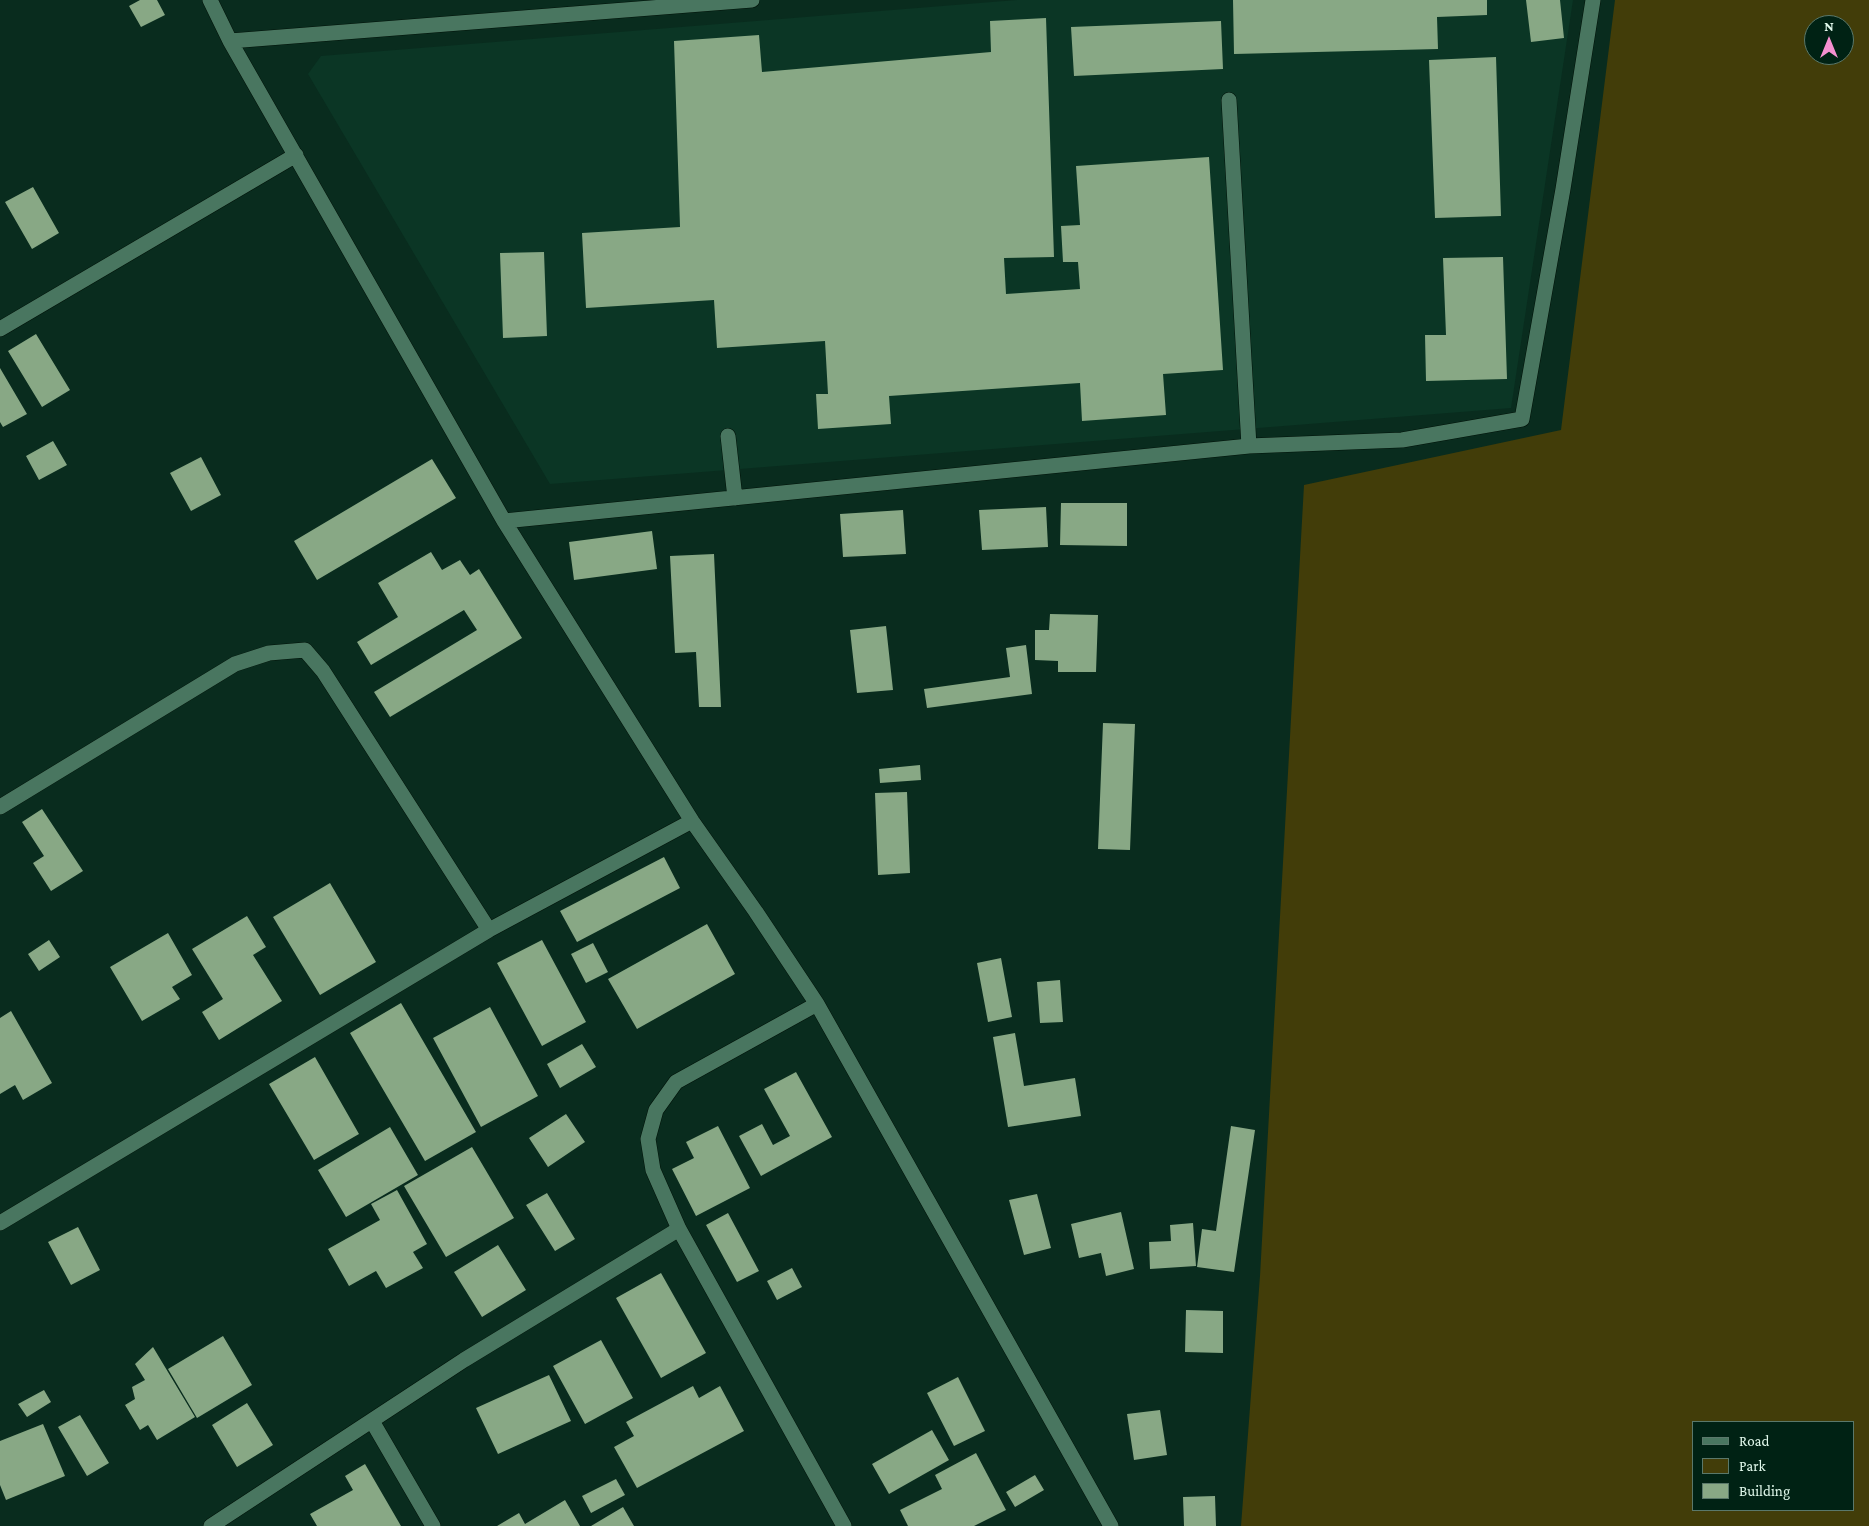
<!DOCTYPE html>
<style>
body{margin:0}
#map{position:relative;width:1869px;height:1526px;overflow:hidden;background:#092c1e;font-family:"Crimson Pro",serif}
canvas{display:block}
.legend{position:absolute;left:1692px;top:1421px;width:162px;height:90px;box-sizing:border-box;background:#002214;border:1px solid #5a786a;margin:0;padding:6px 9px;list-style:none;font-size:15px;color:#e0f8eb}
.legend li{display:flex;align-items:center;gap:10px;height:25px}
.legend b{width:25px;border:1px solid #5a786a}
.north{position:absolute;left:1804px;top:15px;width:50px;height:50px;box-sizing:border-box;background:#002214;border:1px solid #5a786a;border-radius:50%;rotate:0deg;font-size:14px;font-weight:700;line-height:20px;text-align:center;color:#e0f8eb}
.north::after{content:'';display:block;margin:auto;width:18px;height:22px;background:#f690d0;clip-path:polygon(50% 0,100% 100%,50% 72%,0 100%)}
</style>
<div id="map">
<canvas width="1869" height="1526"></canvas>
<ul class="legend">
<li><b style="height:6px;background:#497660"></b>Road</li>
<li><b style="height:14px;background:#423d09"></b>Park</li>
<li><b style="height:14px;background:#88a885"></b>Building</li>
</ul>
<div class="north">N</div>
</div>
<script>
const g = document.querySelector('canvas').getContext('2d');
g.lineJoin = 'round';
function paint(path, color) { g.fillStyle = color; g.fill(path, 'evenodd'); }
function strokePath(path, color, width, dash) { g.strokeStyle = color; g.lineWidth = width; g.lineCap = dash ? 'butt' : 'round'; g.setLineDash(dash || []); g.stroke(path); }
paint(new Path2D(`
 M1017 0H1573L1511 408 550 484 308 74 321 56Z`), '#0b3625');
paint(new Path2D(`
 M1615 0H1869V1526H1241L1260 1276 1304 485 1561 430ZM1814 25H1844V55H1814ZM1693 1422H1853V1510H1693Z`), '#423d09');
paint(new Path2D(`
 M140 0H157L165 15 141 27 129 6Z
 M1233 0H1487V15L1437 17 1438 49 1234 54Z
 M1526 0H1560L1564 38 1531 42Z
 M1046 18 1054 257 1004 258 1006 294 1080 289 1078 262H1063L1061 226 1080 225 1076 166 1209 157 1223 370 1163 374 1166 415 1082 421 1080 383 889 396 891 424 818 429 816 394H828L825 341 717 348 714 300 586 308 582 233 680 227 674 41 759 35 762 72 991 52 990 21Z
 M1221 21 1223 69 1074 76 1071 27Z
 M1496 57 1501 216 1435 218 1429 60Z
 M33 187 59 233 32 249 5 202Z
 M544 252 547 336 503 338 500 253Z
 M1503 257 1507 379 1426 381 1425 335H1446L1443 258Z
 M36 334 70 390 42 407 8 351Z
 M0 368 27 414 3 427 0 422Z
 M53 441 67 465 39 480 26 456Z
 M201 457 221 495 191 511 170 473Z
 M432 459 456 498 317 580 294 541Z
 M1061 503H1127V546L1060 545Z
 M1046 507 1048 547 982 550 979 510Z
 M903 510 906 554 843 557 840 514Z
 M652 531 657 569 574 580 569 542Z
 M431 552 442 570 460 560 470 575 479 569 522 638 390 717 374 692 477 630 464 610 371 665 357 642 398 617 378 583Z
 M714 554 721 707H699L696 652 675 653 670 556Z
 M1050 614 1098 615 1096 672H1058V661L1035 660V630H1049Z
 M886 626 893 690 857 693 850 630Z
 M1026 645 1032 694 927 708 924 689 1010 677 1006 648Z
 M1103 723 1135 724 1130 850 1098 849Z
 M920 765 921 780 880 783 879 769Z
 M907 792 910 873 878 875 875 793Z
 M42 809 83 871 51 891 33 863 44 856 22 822Z
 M664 857 680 888 577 942 560 911Z
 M330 883 376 962 320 995 273 917Z
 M247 916 266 947 253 955 282 1001 219 1040 202 1012 223 999 192 949Z
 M707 924 735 974 637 1029 608 979Z
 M168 933 192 975 172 987 180 999 142 1021 110 967Z
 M49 940 60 957 39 971 28 954Z
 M542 940 586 1022 542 1046 497 963Z
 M593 943 608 972 586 983 571 954Z
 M1001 958 1012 1017 988 1022 977 963Z
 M1060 980 1063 1022 1040 1023 1037 982Z
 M401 1003 476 1132 425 1161 350 1033Z
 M490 1007 538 1096 481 1127 433 1038Z
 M11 1011 52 1083 23 1100 15 1085 0 1094V1018Z
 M1015 1033 1024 1086 1075 1078 1081 1116 1008 1127 993 1037Z
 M582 1044 596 1067 560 1088 547 1064Z
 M315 1057 359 1134 314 1160 269 1084Z
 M796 1072 832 1137 761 1176 739 1136 762 1124 773 1145 790 1136 764 1089Z
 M566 1114 585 1142 548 1167 529 1138Z
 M718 1126 750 1188 696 1216 672 1169 694 1158 686 1142Z
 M1231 1126 1255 1130 1234 1272 1197 1267 1202 1229 1216 1231Z
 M390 1127 418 1175 346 1217 318 1170Z
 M472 1147 514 1218 446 1257 404 1186Z
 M397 1190 427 1244 413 1252 423 1268 386 1288 376 1271 349 1286 328 1249 380 1220 371 1204Z
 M547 1193 575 1239 555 1251 526 1205Z
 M1037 1194 1051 1248 1024 1255 1009 1200Z
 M1121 1212 1134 1269 1106 1276 1101 1253 1079 1258 1071 1224Z
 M728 1213 759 1271 737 1282 706 1225Z
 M1193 1223 1196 1266 1150 1269 1149 1242 1171 1241 1170 1225Z
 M78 1227 100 1270 71 1285 48 1242Z
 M498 1245 526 1290 482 1317 454 1272Z
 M792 1268 802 1287 777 1300 767 1281Z
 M661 1273 706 1353 661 1378 616 1298Z
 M1186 1310 1223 1311V1353L1185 1352Z
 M223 1336 252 1385 197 1418 168 1369Z
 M601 1340 633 1398 585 1424 553 1366Z
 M153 1347 195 1417 157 1440 148 1425 140 1430 125 1405 135 1399 132 1387 145 1380 135 1364Z
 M549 1375 571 1421 498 1454 476 1408Z
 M958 1377 985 1431 954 1446 927 1393Z
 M693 1386 699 1398 720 1386 744 1431 637 1488 614 1447 634 1436 626 1422Z
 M44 1390 51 1402 27 1417 18 1404Z
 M247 1403 273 1445 237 1467 212 1425Z
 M1160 1410 1167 1455 1134 1460 1127 1414Z
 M80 1415 109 1463 87 1476 58 1427Z
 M43 1424 65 1476 6 1500 0 1485V1441Z
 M932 1430 949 1460 889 1494 872 1464Z
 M976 1453 1006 1510 974 1526H908L900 1510 942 1489 935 1475Z
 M365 1464 401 1526H317L310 1514 353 1490 345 1476Z
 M1035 1475 1044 1490 1015 1507 1006 1492Z
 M616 1479 625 1495 591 1513 582 1496Z
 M1215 1496 1216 1526H1184L1183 1497Z
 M565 1500 580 1526H497L519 1513 525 1524Z
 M623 1507 634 1526H591Z`), '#88a885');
const minor = new Path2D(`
 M210 0 230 41 504 521 692 821 756 912 817 1004 1111 1526
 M230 41 752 0
 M1229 100 1249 446
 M0 329 296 155
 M728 436 735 498
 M504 521 1249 446 1402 440 1522 419 1563 189 1593 0
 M0 807 235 664 269 653 305 650 323 671 489 930
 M817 1004 676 1082 656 1110 648 1139 653 1170 679 1229 844 1526
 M0 1223 489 930 692 821
 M372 1421 433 1526
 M211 1526 464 1360 679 1229`);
strokePath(minor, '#001309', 16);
strokePath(minor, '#497660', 15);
</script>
